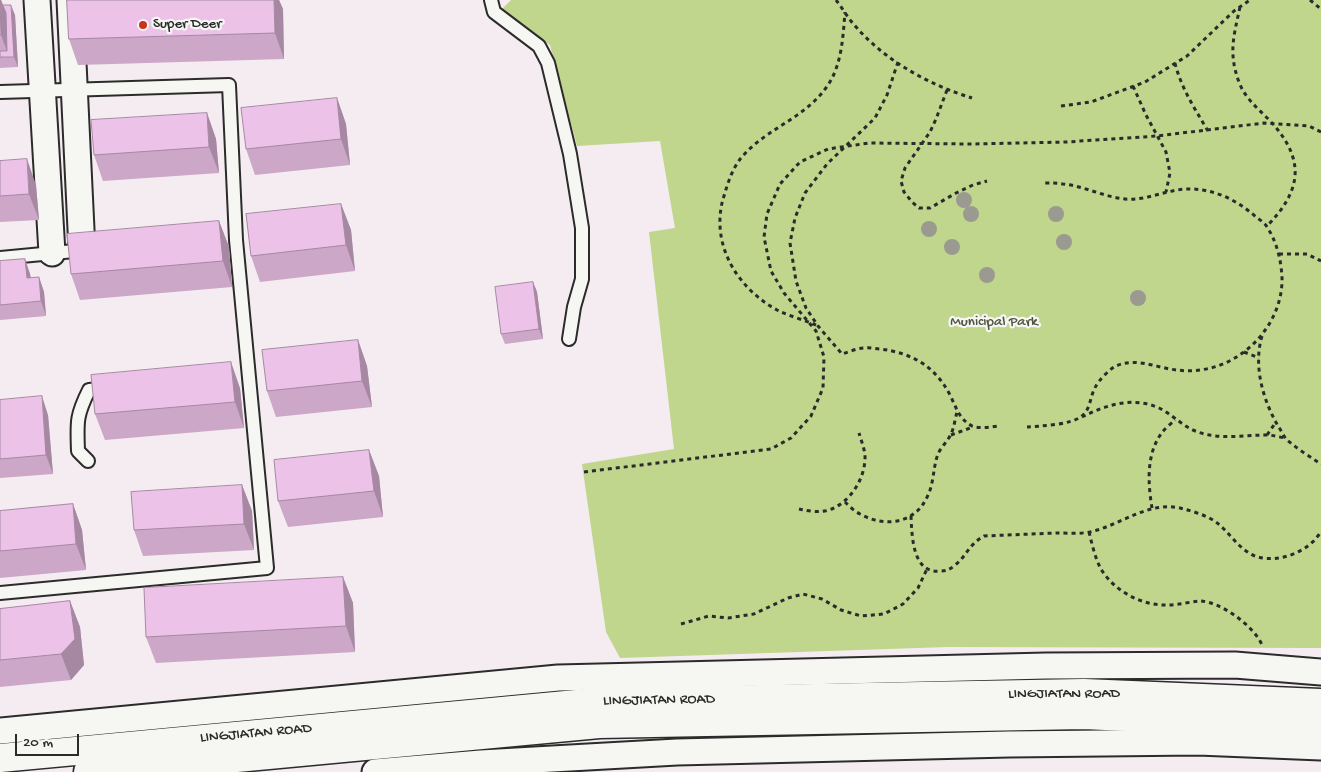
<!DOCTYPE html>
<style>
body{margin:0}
#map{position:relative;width:1321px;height:772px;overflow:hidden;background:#f4ecf0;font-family:"Gochi Hand",sans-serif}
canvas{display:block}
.scale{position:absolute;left:15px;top:734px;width:64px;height:22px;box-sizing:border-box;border:2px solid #2b2b2b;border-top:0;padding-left:6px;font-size:15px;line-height:18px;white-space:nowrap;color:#2b2b2b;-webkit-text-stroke:4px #f6f6f2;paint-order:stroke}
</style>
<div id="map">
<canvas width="1321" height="772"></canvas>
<div class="scale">20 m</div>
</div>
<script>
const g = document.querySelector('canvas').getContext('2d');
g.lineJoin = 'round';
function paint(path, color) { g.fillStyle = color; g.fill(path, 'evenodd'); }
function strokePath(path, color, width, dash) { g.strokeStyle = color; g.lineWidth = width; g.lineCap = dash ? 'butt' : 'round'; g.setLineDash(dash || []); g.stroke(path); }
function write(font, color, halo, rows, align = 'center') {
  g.font = font + ' "Gochi Hand",sans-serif'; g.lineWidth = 4.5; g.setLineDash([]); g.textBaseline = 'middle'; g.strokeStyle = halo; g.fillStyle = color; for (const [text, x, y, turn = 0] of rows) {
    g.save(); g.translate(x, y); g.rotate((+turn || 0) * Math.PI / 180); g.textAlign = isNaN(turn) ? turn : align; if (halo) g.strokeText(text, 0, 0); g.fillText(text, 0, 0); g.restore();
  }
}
paint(new Path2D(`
 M511 0H1321V648L948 647 620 658 606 632 582 464 674 449 649 232 675 228 660 141 577 146 550 45 499 12Z`), '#bfd68c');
const service = new Path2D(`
 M491 0 494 12 539 46 548 63 570 154 582 228V279L574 307 569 339
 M0 92 229 85 236 240 267 568 0 593
 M0 258 85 250
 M88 461 78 451C77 422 76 416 89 390L110 388`);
const minor = new Path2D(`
 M37 0 52 253
 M70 0 82 250
 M0 731 558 678 1046 666 1235 665 1321 672
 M375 772 481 763 677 752 1009 744 1198 742 1321 747`);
const secondary = new Path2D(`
 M0 758 598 702 1084 693 1321 703
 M88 772 599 724 1084 715 1321 726`);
strokePath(service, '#2b2b2b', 16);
strokePath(minor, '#2b2b2b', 29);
strokePath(secondary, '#2b2b2b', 31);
strokePath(new Path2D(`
 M836 0C843 9 849 20 857 28 887 62 930 85 972 98
 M1310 0 1321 9
 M1240 7C1234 35 1228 53 1239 82 1245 99 1260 110 1272 123 1306 161 1301 191 1267 226
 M898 62 887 95 875 118 827 164 805 193 795 218 790 243 796 281 806 308 818 326 842 354C849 352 857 348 865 348 869 347 875 349 880 349 912 353 935 366 950 395 956 407 959 419 972 426 979 429 991 427 998 426
 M1175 63C1181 88 1195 109 1208 131
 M1133 86 1146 115 1166 152 1170 173 1166 192
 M947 90 936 119 930 132 905 168 901 181 904 192 912 202 919 208H930L956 193 973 185 987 181
 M1061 106 1091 102 1145 82 1187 56 1234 11 1250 0
 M1279 254H1307L1321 261
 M816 325C804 320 789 316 777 310 739 289 712 248 722 203 726 189 731 170 741 158 766 128 805 119 828 85 842 64 843 36 845 12
 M1262 336C1253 366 1263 400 1278 426 1281 430 1283 435 1286 439 1296 448 1310 457 1321 464
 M1244 352 1259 358
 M1082 417C1106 405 1133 396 1159 408 1172 414 1183 427 1198 432 1220 440 1244 435 1266 435 1273 435 1279 437 1285 438
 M1027 427C1040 426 1071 425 1082 416 1091 409 1090 395 1096 386 1099 380 1109 370 1114 367 1135 356 1156 368 1177 370 1199 373 1223 367 1241 354 1266 337 1283 307 1282 277 1281 260 1277 242 1267 227 1265 223 1260 220 1256 217 1238 201 1217 190 1192 189 1169 188 1148 201 1125 199 1104 197 1084 186 1063 184 1057 183 1051 183 1044 183
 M951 435 973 427
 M1267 435 1276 422
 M584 472 771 449 791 438 811 416 823 388 824 357 816 331 784 293 771 271 764 237 767 214 780 184 800 162 828 149 869 143 970 144 1066 142 1157 136 1264 123 1309 126 1321 132
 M845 502C849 506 854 511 860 514 885 528 916 524 928 495 934 483 933 467 938 454 941 447 948 441 951 434 954 428 955 419 957 412
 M1152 508C1148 484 1146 455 1161 434 1164 429 1171 424 1175 420
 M799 509C808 511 819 513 829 510 850 503 866 478 865 455 864 447 861 440 859 433
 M911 516C912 535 912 574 940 571 946 571 949 570 954 566 967 556 968 545 984 536 1008 535 1032 534 1056 533 1067 533 1080 534 1090 532 1121 525 1148 501 1180 508 1192 511 1206 515 1216 522 1228 531 1236 545 1249 553 1271 567 1310 553 1321 531
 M1089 532C1092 544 1095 558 1101 569 1114 591 1142 606 1168 605 1178 605 1189 602 1199 601 1220 601 1254 626 1262 645
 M681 624 709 616 728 618 754 614 788 598 803 594 822 599 841 610 861 616 884 614 903 604 918 588 927 569`), '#2b2b2b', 3, [4, 4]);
strokePath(service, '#f6f6f2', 12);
strokePath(minor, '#f6f6f2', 25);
strokePath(secondary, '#f6f6f2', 28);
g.fillStyle = '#9a9a91';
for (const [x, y] of [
 [964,200],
 [971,214],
 [1056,214],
 [929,229],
 [1064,242],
 [952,247],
 [987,275],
 [1138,298]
]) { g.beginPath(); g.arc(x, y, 8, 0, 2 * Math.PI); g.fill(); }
paint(new Path2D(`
 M0 0H1L3 5 15 15 18 67 0 68Z
 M67 0H279L283 9 284 59 78 65 69 39Z
 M337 98 346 124 350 165 255 175 246 149Z
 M207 113 216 139 219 173 103 181 94 155Z
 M0 161 36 185 39 220 0 222Z
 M341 204 351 230 355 271 260 282 251 256Z
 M219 221 229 247 232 287 80 300 71 274Z
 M25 259 30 274 31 278 39 277 44 292 46 316 0 320V261Z
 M533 282 537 292 543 339 505 344 501 334Z
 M358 340 367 366 372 407 276 417 267 391Z
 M240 388 244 428 105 440 95 414Z
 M0 400 48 415 53 474 0 478Z
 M369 450 379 476 383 517 288 527 278 501Z
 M242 485 252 511 254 550 143 556 134 530Z
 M73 504 82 530 86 570 0 578V511Z
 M343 577 353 603 355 652 156 663 146 637Z
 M70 601 80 627 84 665 71 680 0 687V609Z`), '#cca7c8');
paint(new Path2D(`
 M0 0H1L10 23 9 57 1 35Z
 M274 0H279L283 9 284 59 275 33Z
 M11 5 15 15 18 67 14 57Z
 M337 98 346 124 350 165 341 139Z
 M207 113 216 139 219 173 209 147Z
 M27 159 36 185 39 220 29 194Z
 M341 204 351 230 355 271 346 245Z
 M219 221 229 247 232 287 223 261Z
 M25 259 30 274 32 293 27 278Z
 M39 277 44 292 46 316 41 301Z
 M533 282 537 292 543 339 539 329Z
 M358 340 367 366 372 407 362 381Z
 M231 362 240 388 244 428 235 402Z
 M42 396 48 415 53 474 46 455Z
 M369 450 379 476 383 517 374 491Z
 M242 485 252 511 254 550 244 524Z
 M73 504 82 530 86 570 76 544Z
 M343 577 353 603 355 652 346 626Z
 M70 601 80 627 84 665 71 680 61 654Z`), '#a688a3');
const building = new Path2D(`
 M0 0 1 35H0Z
 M67 0H274L275 33 69 39Z
 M3 5H11L14 57H0V51H7L6 13Z
 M337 98 341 139 246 149 241 108Z
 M207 113 209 147 94 155 91 120Z
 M27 159 29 194 0 196V161Z
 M341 204 346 245 251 256 246 214Z
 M219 221 223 261 71 274 67 234Z
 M25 259 27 278 39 277 41 301 0 305V261Z
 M533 282 539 329 501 334 495 287Z
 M358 340 362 381 267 391 262 350Z
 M231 362 235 402 95 414 91 375Z
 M42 396 46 455 0 459V400Z
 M369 450 374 491 278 501 274 460Z
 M242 485 244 524 134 530 131 492Z
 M73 504 76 544 0 551V511Z
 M343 577 346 626 146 637 144 588Z
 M70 601 75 639 61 654 0 660V609Z`);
paint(building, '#edc2e9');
strokePath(building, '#a688a3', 1);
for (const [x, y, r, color] of [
 [143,25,5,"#c8321e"]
]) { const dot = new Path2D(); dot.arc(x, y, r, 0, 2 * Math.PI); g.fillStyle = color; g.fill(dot); strokePath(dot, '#f6f6f2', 2); }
write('15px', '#2b2b2b', '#f6f6f2', [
 ["Super Deer",153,25]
], 'left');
write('15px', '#505643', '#f6f6f2', [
 ["Municipal Park",994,323]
]);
write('15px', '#2b2b2b', '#f6f6f2', [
 ["LINGJIATAN ROAD",1064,695],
 ["LINGJIATAN ROAD",659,701,-1],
 ["LINGJIATAN ROAD",256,734,-5]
]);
</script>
